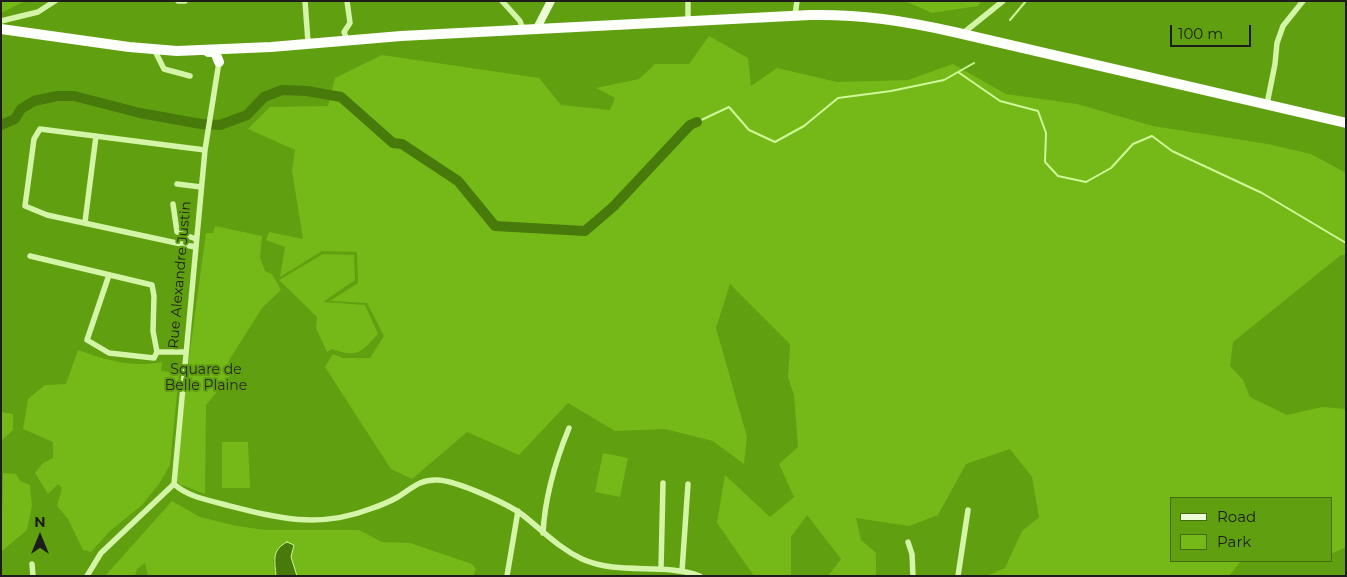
<!DOCTYPE html>
<style>
body{margin:0}
#map{position:relative;width:1347px;height:577px;overflow:hidden;background:#5f9f10;font-family:Montserrat,sans-serif}
canvas{display:block}
.frame{position:absolute;inset:0;border:2px solid #1d1d1d;pointer-events:none}
.legend{position:absolute;left:1170px;top:497px;width:162px;height:65px;box-sizing:border-box;background:#5f9f10;border:1px solid #456b15;margin:0;padding:6px 9px;list-style:none;font-size:15px;color:#1d1d1d}
.legend li{display:flex;align-items:center;gap:10px;height:25px}
.legend b{width:25px;border:1px solid #456b15}
.north{position:absolute;left:15px;top:512px;width:50px;height:50px;-webkit-text-stroke:4px #5f9f10;paint-order:stroke;rotate:0deg;font-size:14px;font-weight:700;line-height:20px;text-align:center;color:#1d1d1d}
.north::after{content:'';display:block;margin:auto;width:18px;height:22px;background:#1d1d1d;clip-path:polygon(50% 0,100% 100%,50% 72%,0 100%)}
.scale{position:absolute;left:1170px;top:25px;width:81px;height:22px;box-sizing:border-box;border:2px solid #1d1d1d;border-top:0;padding-left:6px;font-size:15px;line-height:18px;white-space:nowrap;color:#1d1d1d;-webkit-text-stroke:4px #5f9f10;paint-order:stroke}
</style>
<div id="map">
<canvas width="1347" height="577"></canvas>
<div class="frame"></div>
<ul class="legend">
<li><b style="height:6px;background:#edfed7"></b>Road</li>
<li><b style="height:14px;background:#74b918"></b>Park</li>
</ul>
<div class="north">N</div>
<div class="scale">100 m</div>
</div>
<script>
const g = document.querySelector('canvas').getContext('2d');
g.lineJoin = 'round';
function paint(path, color) { g.fillStyle = color; g.fill(path, 'evenodd'); }
function strokePath(path, color, width, dash) { g.strokeStyle = color; g.lineWidth = width; g.lineCap = dash ? 'butt' : 'round'; g.setLineDash(dash || []); g.stroke(path); }
function write(font, color, halo, rows, align = 'center') {
  g.font = font + ' Montserrat,sans-serif'; g.lineWidth = 4; g.setLineDash([]); g.textBaseline = 'middle'; g.strokeStyle = halo; g.fillStyle = color; for (const [text, x, y, turn = 0] of rows) {
    g.save(); g.translate(x, y); g.rotate((+turn || 0) * Math.PI / 180); g.textAlign = isNaN(turn) ? turn : align; if (halo) g.strokeText(text, 0, 0); g.fillText(text, 0, 0); g.restore();
  }
}
paint(new Path2D(`
 M1 1H25L1 13Z
 M905 1H981L978 6 932 13Z
 M709 36 748 58 751 86 777 68 837 82 908 80 953 64 1006 94 1077 104 1153 126 1268 144 1311 154 1346 173V255H1341L1233 342 1230 366 1243 380 1250 397 1287 415 1322 407 1346 409V547L1331 554V498H1171V561H1241L1229 576H986L1005 568 1022 531 1039 517 1032 477 1010 449 966 464 938 515 909 526 856 518 861 540 876 553V576H828L841 559 807 515 791 537V576H754L717 523 725 475 770 517 794 497 779 464 798 447 794 395 788 377 790 344 730 284 716 328 747 437 744 464 713 441 665 429 615 431 568 403 519 455 467 432 412 479 391 469 325 367 333 354 343 358H370L384 336 367 303 330 301 358 283 357 252 322 251 280 277 285 247 266 240 269 232 303 239 292 171 295 150 248 129 270 107 328 106 335 78 382 55 539 78 561 105 610 110 615 98 596 88 639 79 655 64H689Z
 M215 226 262 236 260 258 265 271 272 274 281 290 262 308 228 362 236 369 206 405 205 494 179 484 176 480 189 358 206 233H213Z
 M323 254 354 255 355 280 323 302 365 305 378 334C360 353 359 358 332 349L327 352 316 328 317 317 279 280Z
 M78 350C106 360 132 368 162 362L161 371 179 373 170 465 159 484 142 505 110 531 91 552 83 550 68 519 57 506 62 488 58 484 48 494 35 473 43 463 53 458V442L23 429 28 399 45 385 66 384Z
 M1 412 13 414V430L1 441Z
 M222 442H248L250 488H222Z
 M603 453 628 458 620 497 595 492Z
 M3 473 16 474 20 481 30 485 32 506 27 530 1 552Z
 M172 501 200 517 237 526 265 530H359L382 542 410 543 472 564 476 569 473 576H297L291 557 294 548 273 560 276 576H148L145 563 137 569 135 576H105Z`), '#74b918');
const water = new Path2D(`
 M287 542 294 545 291 557 297 576H276C275 561 271 550 287 542Z`);
paint(water, '#477a0a');
strokePath(water, '#d1f899', 1);
strokePath(new Path2D(`
 M1010 20 1026 1
 M958 72 1000 101 1038 111 1046 133 1045 162 1058 176 1086 182 1111 168 1133 144 1152 136 1172 151 1262 193 1346 243
 M697 122 729 107 749 130 775 142 804 126 838 98 891 91 944 80 974 63`), '#d1f899', 2);
strokePath(new Path2D(`
 M1 125 15 119 21 109 34 101 57 96H74L140 113 201 124 220 125 247 115 264 97 282 90 307 91 341 97 393 143 402 144 458 181 495 226 585 231 614 206 690 125 697 122`), '#477a0a', 10);
strokePath(new Path2D(`
 M178 1H185
 M305 1 308 42
 M502 1 520 21 523 30
 M795 15 797 1
 M1 21 38 12 55 1
 M688 22V1
 M962 34 1003 1
 M347 40 344 32 350 23 347 1
 M154 49 164 69 190 76
 M1267 104 1275 64 1277 43 1283 26 1303 1
 M177 184 201 187
 M173 204 177 232 196 239
 M85 222 96 136
 M195 247 47 215 25 206 34 139 40 129 205 150
 M30 256 152 285 154 296 153 331 157 352 154 358 109 353 87 340 109 275
 M157 352H185
 M174 484C188 497 208 500 226 505 277 518 318 529 370 509 379 506 389 502 398 497 412 488 420 479 438 480 457 481 509 504 524 516 544 532 559 548 582 559 620 576 661 562 700 576
 M543 533C545 496 555 462 569 428
 M908 542 912 554 913 576
 M32 564 33 576
 M661 569 663 483
 M682 571 688 484
 M87 576 101 553 174 484 205 150 219 62
 M507 576 518 511
 M958 576 968 510`), '#d4f5a7', 5.5);
strokePath(new Path2D(`
 M536 30 551 1`), '#edfed7', 8);
strokePath(new Path2D(`
 M1 29 129 47 177 51 271 47 401 36 810 15C861 14 905 21 954 32L1346 123
 M208 52H215L219 62`), '#fcfffa', 10);
write('14px', '#1d1d1d', '#5f9f10', [
 ["Rue Alexandre Justin",180,275,-85]
]);
write('14px', '#272924', '#5f9f10', [
 ["Square de",206,370],
 ["Belle Plaine",206,386]
]);
</script>
